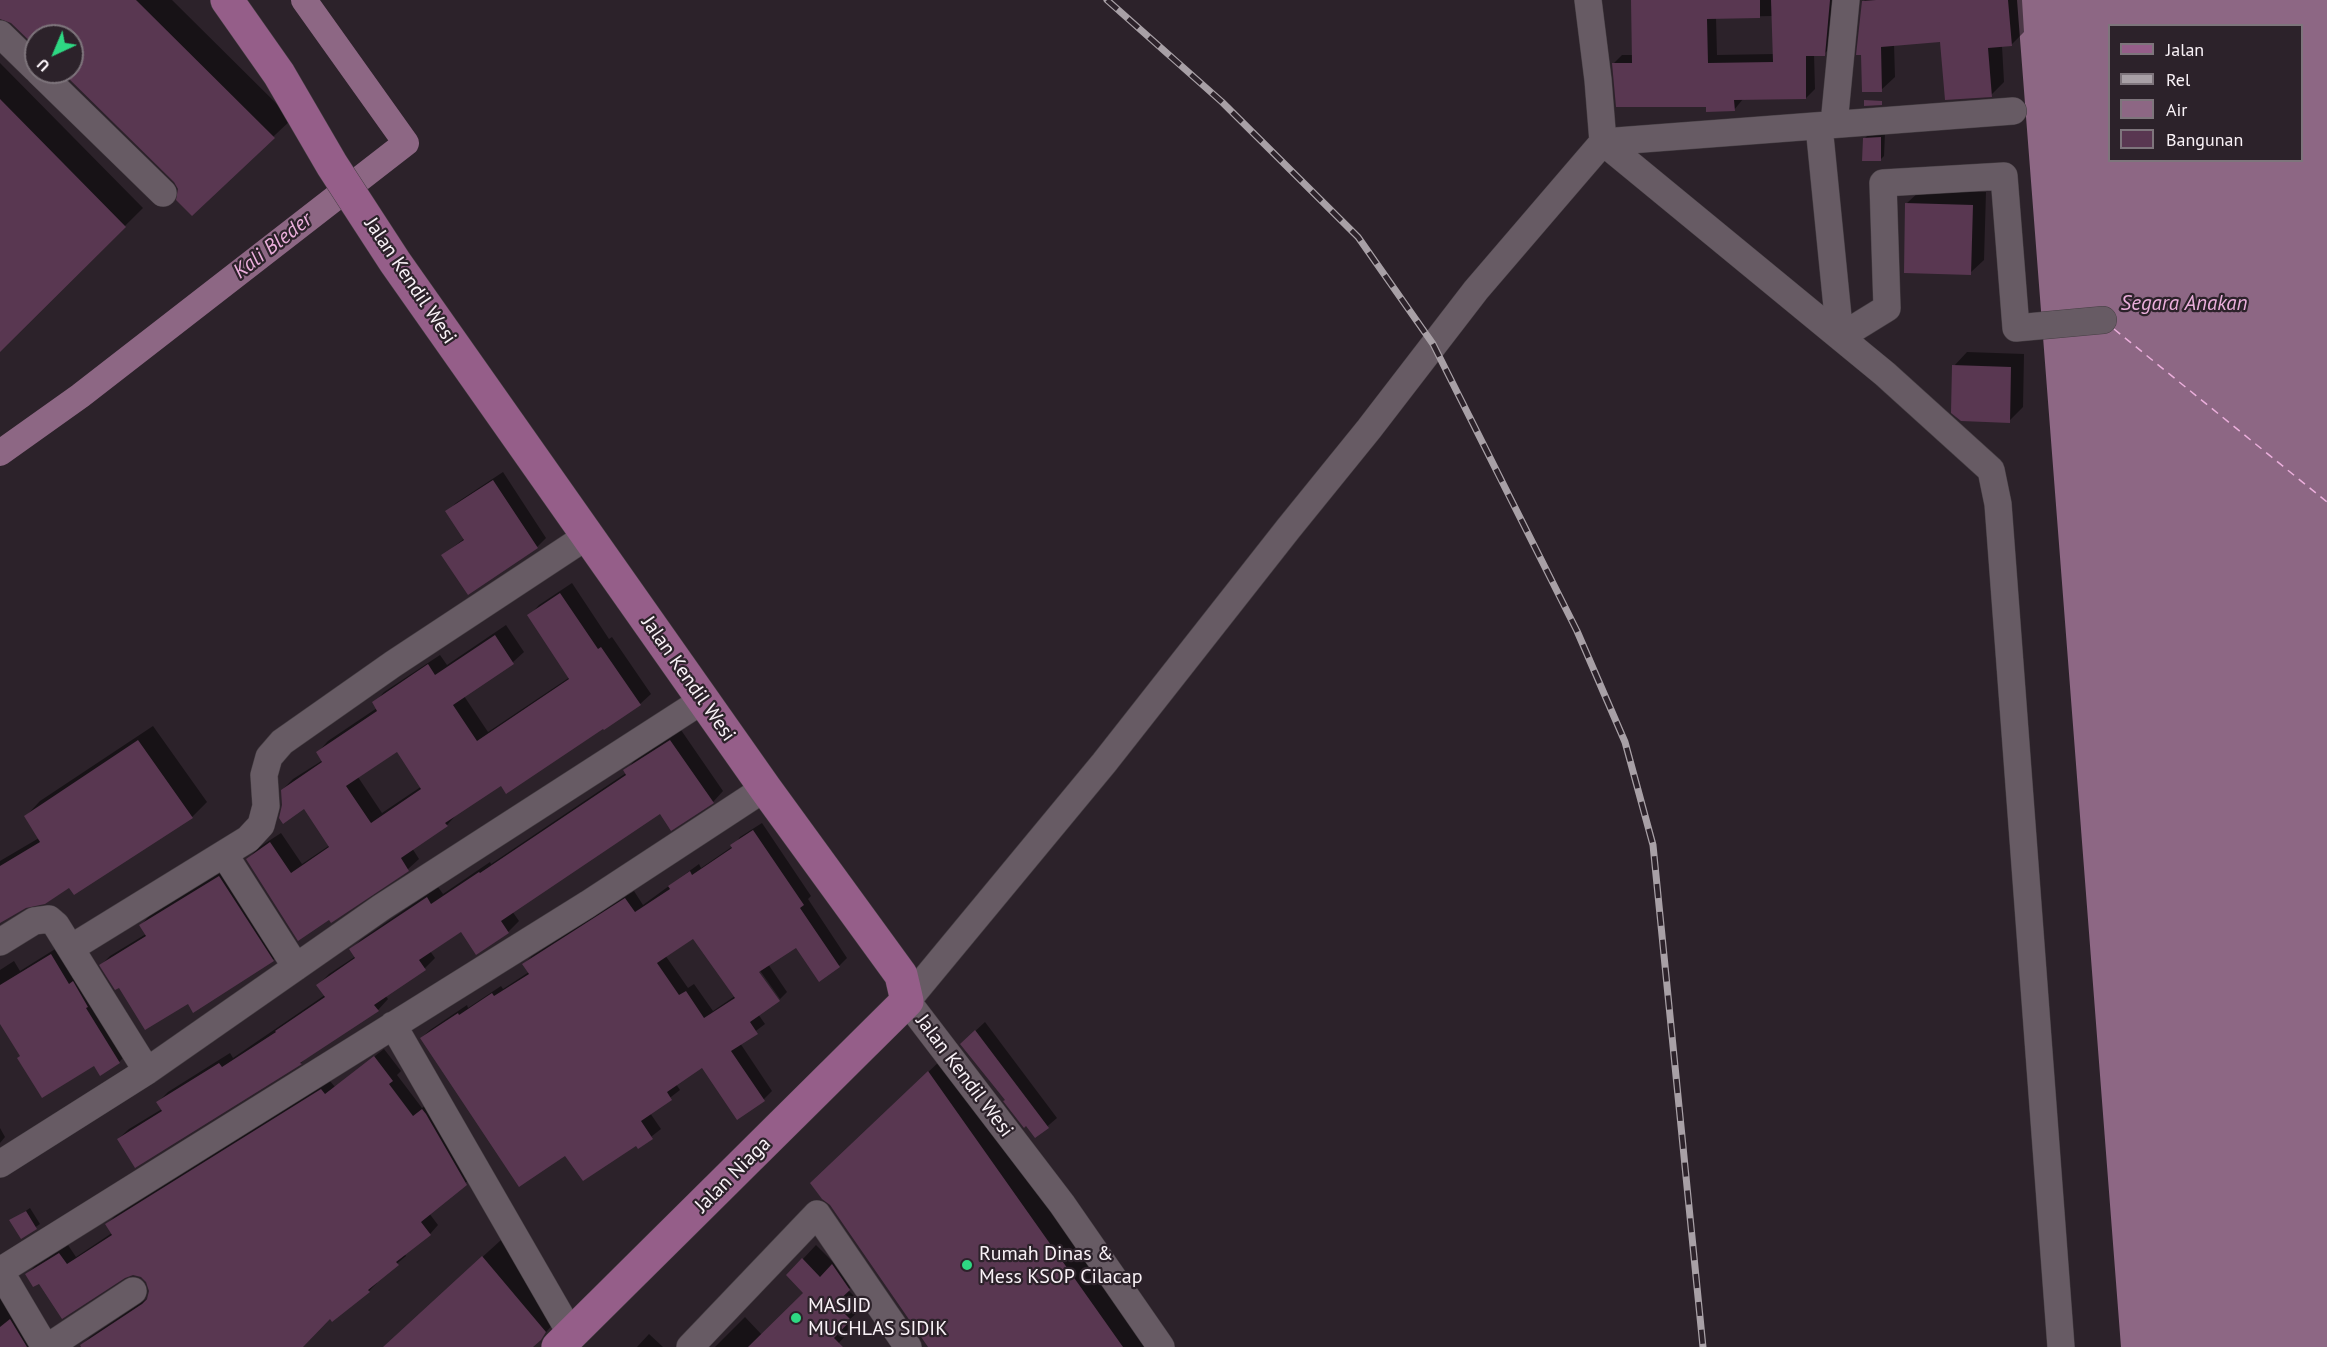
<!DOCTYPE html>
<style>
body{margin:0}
#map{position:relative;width:2327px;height:1347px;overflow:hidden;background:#2c222a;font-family:"PT Sans",sans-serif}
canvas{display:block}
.legend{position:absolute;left:2108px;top:24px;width:195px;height:138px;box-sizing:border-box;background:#2c222a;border:2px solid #7e757c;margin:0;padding:8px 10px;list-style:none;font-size:18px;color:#f9f2f7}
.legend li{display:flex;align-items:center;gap:12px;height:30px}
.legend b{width:30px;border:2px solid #7e757c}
.north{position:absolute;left:24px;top:24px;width:60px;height:60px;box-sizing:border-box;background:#2c222a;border:2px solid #7e757c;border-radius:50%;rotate:224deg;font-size:16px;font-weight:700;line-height:24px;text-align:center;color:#f9f2f7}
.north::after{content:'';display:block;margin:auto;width:21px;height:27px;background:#2ed883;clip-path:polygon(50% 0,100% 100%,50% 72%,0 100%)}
</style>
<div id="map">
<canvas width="2327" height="1347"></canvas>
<ul class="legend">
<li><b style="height:8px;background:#955e89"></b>Jalan</li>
<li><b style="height:8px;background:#a8a0a6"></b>Rel</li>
<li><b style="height:16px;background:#8d6784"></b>Air</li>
<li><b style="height:16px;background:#593751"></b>Bangunan</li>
</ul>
<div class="north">U</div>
</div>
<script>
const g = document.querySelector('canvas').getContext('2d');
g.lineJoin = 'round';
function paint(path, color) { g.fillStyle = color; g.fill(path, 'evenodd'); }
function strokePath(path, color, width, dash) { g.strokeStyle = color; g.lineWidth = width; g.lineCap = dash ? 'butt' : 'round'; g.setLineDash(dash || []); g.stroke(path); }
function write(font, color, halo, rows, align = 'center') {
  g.font = font + ' "PT Sans",sans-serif'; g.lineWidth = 4.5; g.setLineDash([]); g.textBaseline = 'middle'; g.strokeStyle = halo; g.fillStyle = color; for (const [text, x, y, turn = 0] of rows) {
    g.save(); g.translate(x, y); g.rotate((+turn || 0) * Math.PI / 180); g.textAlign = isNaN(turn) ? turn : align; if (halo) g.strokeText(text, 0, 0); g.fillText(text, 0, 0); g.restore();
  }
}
paint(new Path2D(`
 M2017 0H2327V1347H2121ZM2110 26H2302V160H2110Z`), '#8d6784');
paint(new Path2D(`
 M0 0H172L292 119 192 213 175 181 64 72H72V36H36V45L12 21 0 17Z
 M1633 0H1838L1833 45 1824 54H1814L1815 89 1806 98 1743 99 1734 110 1707 105 1613 64 1622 55H1634ZM1773 16 1774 54 1717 55 1716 17Z
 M1865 0H2022L2024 32 2011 45 2002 46 2004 82 1991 95 1942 41 1894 44 1895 77 1881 90 1863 2Z
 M0 63 143 208 0 350Z
 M1885 133 1884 156 1880 160 1864 139 1868 135Z
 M1921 190 1986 192 1984 260 1970 273 1907 203Z
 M1967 352 2024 354 2023 407 2009 421 1954 366Z
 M503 472 546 538 537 547 443 555 465 538 447 512 456 503Z
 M572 583 609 639 612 637 651 694 640 704 501 784 457 814 447 825 412 848 419 859 408 869 332 921 248 859 258 848 281 833 302 864 330 845 305 807 283 805 282 790 293 779 323 760 318 752 328 741 377 708 374 703 384 692 440 655 447 665 506 625 524 652 513 662 464 696 488 732 570 677 529 616 539 605ZM397 750 422 786 382 813 358 777Z
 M153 726 207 802 192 817 0 922V861L39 838 26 816 40 801Z
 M681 730 723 791 713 802 660 812 512 911 519 921 508 932 461 930 430 951 435 958 425 968 385 995 388 999 378 1010 308 1056 301 1063 136 1166 118 1139 129 1129 162 1109 158 1102 168 1092 230 1053 233 1058 325 995 318 985 329 974 356 956 351 949 362 939 438 887 443 894 490 862 491 864 626 773 625 771 635 760Z
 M762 823 811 896 808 899 847 958 839 966 796 946 768 964 787 992 780 999 756 965 758 1014 765 1024 740 1043 772 1091 764 1099 737 1117 703 1066 676 1084 680 1090 650 1113 661 1129 638 1147 637 1144 566 1154 421 1038 430 1030 467 1005 468 1008 501 986 503 989 529 972 524 964 532 956 634 891 643 905 699 864 701 868 733 846 740 837ZM694 936 735 996 713 1011 694 984 688 988 665 955Z
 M228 868 281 951 273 960 188 1002 119 986 101 965 110 956 146 934 141 925 149 916Z
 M60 946 128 1053 119 1062 94 1064 21 1056 0 1021V970L14 961 20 971Z
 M985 1022 1057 1118 1036 1136 1006 1100 971 1035Z
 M384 1049 401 1071 397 1075 422 1108 431 1101 475 1175 429 1213 438 1225 430 1234 405 1254 406 1256 376 1281 377 1283 369 1291 330 1317 302 1347H83L82 1345 90 1337 148 1298 150 1291 147 1281 141 1276 133 1274 39 1282 27 1274 35 1266 68 1245 76 1257 112 1233 107 1224 115 1216 330 1081 335 1087Z
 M945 1056 1151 1347H930L829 1167Z
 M0 1128 5 1137 0 1143Z
 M30 1208 40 1224 21 1237 11 1221Z
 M501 1240 563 1313 540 1339 531 1347H384Z
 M816 1245 835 1264 847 1252 862 1275 848 1290 864 1306 846 1323 852 1329 835 1347H715L745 1317 762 1335 805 1293 788 1275Z
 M0 1296 42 1347H0Z
 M649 1334 663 1347H637Z`), '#0007');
strokePath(new Path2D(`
 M0 453 80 396 406 143 304 0`), '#8d6784', 26);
strokePath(new Path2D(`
 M2114 329 2327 502`), '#ebafdc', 1.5, [8, 6]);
paint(new Path2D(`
 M0 0H136L275 138 192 216 176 200 178 189 174 182 62 72H72V36H36V47L11 23 0 19Z
 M1631 0H1760V18L1707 19 1708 63 1773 62 1771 0H1830L1825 56H1806V99L1734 100 1735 111 1706 112V107H1616L1612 63H1632Z
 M1876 0H2008L2012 46 1988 48 1992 97 1945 100 1940 42 1881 47 1882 92H1862L1861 55H1856L1862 1Z
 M0 99 126 227 0 352Z
 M1864 100 1882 101V105L1864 106Z
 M1881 137V161H1862L1863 138Z
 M1905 203 1973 205 1971 275 1904 273Z
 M1952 365 2011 367 2010 423 1961 421 1951 413Z
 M493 480 538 548 468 595 441 555 464 540 445 511Z
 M560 593 598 649 601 647 641 705 604 730 603 729 506 794 501 786 445 823 448 826 401 858 409 871 331 923 329 920 298 941 246 859 270 842 291 873 329 847 304 809 283 824 279 818 282 805 281 790 322 762 316 752 377 711 372 702 428 664 435 675 495 635 514 664 453 705 477 741 569 679 527 615ZM397 752 421 789 371 823 346 786Z
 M138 740 193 818 74 895 69 888 45 904 26 908 0 923V866L40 842 24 816Z
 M670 740 714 803 671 831 660 814 501 921 509 933 476 955 461 932 419 960 426 970 374 1005 379 1011 312 1055 300 1063 302 1064 135 1168 117 1139 162 1111 156 1102 219 1063 222 1067 276 1032 275 1031 325 997 316 985 355 958 349 949 427 897 431 904 479 872 480 873 626 775 623 770Z
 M753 830 804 905 800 908 840 967 819 982 796 948 759 972 780 1001 750 1022 758 1034 731 1051 765 1101 737 1120 702 1068 667 1092 672 1100 641 1121 653 1139 638 1149 636 1146 583 1181 565 1156 519 1187 420 1038 458 1013 459 1015 492 993 494 996 529 974 522 964 625 898 635 912 670 889 668 886 690 871 692 875 732 848 730 845ZM693 939 735 998 704 1018 686 991 679 995 657 963Z
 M219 876 274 961 193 1013 188 1004 145 1030 119 988 115 990 99 965 146 936 139 925Z
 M51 954 69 984 73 981 88 1007 86 1008 120 1063 100 1076 94 1066 42 1098 17 1058 20 1056 0 1024V985Z
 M975 1030 1049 1128 1035 1138 1026 1126 1024 1128 1003 1101 1005 1100 960 1044Z
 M374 1056 393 1081 389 1084 413 1116 422 1109 426 1114 467 1185 421 1222 431 1235 396 1262 399 1265 368 1290 370 1292 332 1322 330 1319 303 1347H81L80 1345 142 1304 147 1299 149 1291 146 1282 141 1277 133 1275 125 1278 62 1319 39 1284 33 1287 25 1274 59 1253 67 1264 112 1235 105 1224 321 1089 325 1094Z
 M928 1071 1123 1347H928L830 1205 822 1199 810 1183Z
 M26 1211 37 1229 21 1239 9 1220Z
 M482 1256 546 1332 541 1340 533 1347H383Z
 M802 1258 820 1277 832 1264 850 1290 835 1304 851 1320 834 1338 843 1347H748L803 1293 786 1275Z
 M10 1319 27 1347H0V1327Z`), '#593751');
const minor = new Path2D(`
 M1588 0 1598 80 1603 142
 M0 34 36 69
 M39 72 163 193
 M1834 124 1846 0
 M1819 126 1840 337 1887 308 1883 183 2004 176 2016 328 2103 320
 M1603 142 1885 374 1991 470 1998 504 2061 1347
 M224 854 296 967
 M0 942 34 921 49 919 56 925 147 1071
 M71 948 248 839 261 825 266 806 264 775 269 757 282 742 393 664 587 536
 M393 1025 571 1334
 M0 1164 147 1071 382 907 703 700
 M0 1271 588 904 765 788
 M0 1271 45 1347
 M48 1347 133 1291
 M690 1347 817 1214 908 1347
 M1161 1347 1062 1204 907 1001 1104 763 1288 529 1369 429 1476 290 1603 142 2013 111`);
const major = new Path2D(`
 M227 0 279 74 332 165 395 262 765 788 901 975 907 1001 558 1347`);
strokePath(minor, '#463f44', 28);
strokePath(major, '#463f44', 34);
strokePath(minor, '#675b64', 27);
strokePath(major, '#955e89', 33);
const rail = new Path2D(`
 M1107 0 1222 102 1358 237 1433 344 1577 631 1625 742 1653 845 1703 1347`);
strokePath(rail, '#a8a0a6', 7);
strokePath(rail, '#2c222a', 4.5, [14]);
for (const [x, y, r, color] of [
 [967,1265,6,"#2ed883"],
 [796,1318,6,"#2ed883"]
]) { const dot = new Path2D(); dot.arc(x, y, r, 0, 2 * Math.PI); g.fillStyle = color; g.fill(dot); strokePath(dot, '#2c222a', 2); }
write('20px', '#f9f2f7', '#2c222a', [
 ["Jalan Kendil Wesi",410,281,56],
 ["Jalan Kendil Wesi",688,679,55],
 ["Jalan Kendil Wesi",964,1076,53],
 ["Jalan Niaga",733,1175,-45]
]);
write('20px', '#f9f2f7', '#2c222a', [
 ["Rumah Dinas &",979,1254],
 ["Mess KSOP Cilacap",979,1277],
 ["MASJID",808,1306],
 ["MUCHLAS SIDIK",808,1329]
], 'left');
write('italic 21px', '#ebafdc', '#2c222a', [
 ["Kali Bleder",273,246,-38],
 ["Segara Anakan",2184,304]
]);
</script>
